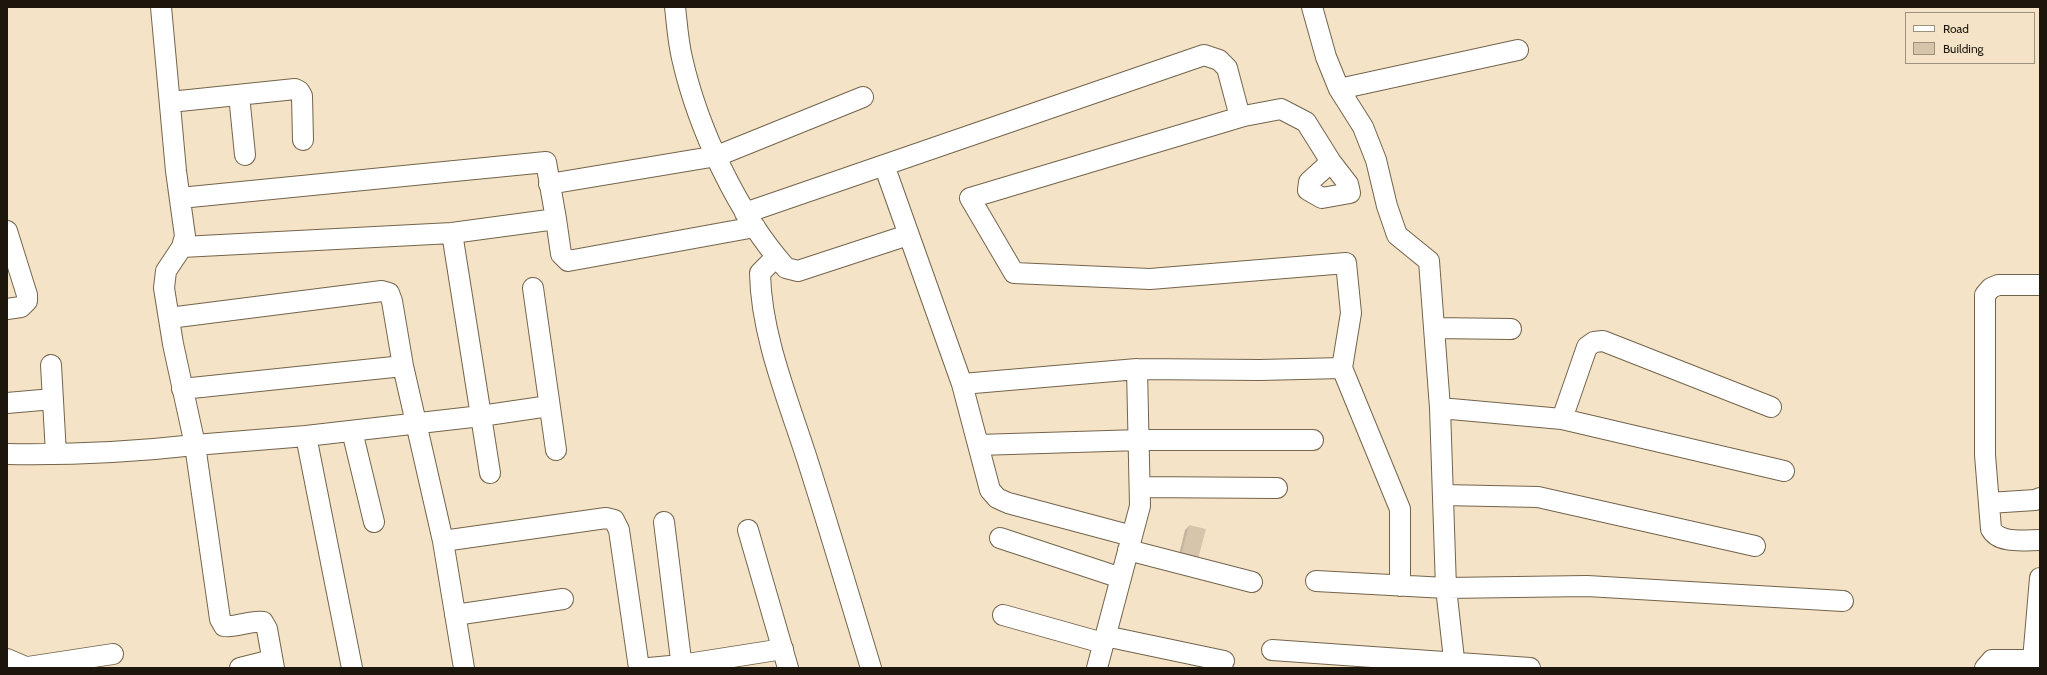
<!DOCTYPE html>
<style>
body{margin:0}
#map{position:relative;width:2047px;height:675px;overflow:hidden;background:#f4e3c7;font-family:Cabin,sans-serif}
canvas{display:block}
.frame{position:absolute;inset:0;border:8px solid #1c160c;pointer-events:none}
.legend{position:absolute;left:1905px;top:12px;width:130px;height:52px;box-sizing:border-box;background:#f4e3c7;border:1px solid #9e917c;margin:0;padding:5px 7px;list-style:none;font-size:12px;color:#1c160c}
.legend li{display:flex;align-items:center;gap:8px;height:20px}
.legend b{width:20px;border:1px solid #9e917c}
</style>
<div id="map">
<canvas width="2047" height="675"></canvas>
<div class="frame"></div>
<ul class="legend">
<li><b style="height:5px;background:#fff"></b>Road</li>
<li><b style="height:11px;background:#d6c5aa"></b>Building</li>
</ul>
</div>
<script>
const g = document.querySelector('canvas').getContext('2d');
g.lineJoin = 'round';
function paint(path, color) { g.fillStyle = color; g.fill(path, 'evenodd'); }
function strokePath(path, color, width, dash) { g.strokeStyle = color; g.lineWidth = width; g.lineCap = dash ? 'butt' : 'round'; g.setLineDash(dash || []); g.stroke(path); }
paint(new Path2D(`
 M1189 526 1205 530 1177 563 1185 530Z`), '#0003');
paint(new Path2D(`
 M1189 525 1206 529 1198 559 1180 560Z`), '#d6c5aa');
const minor = new Path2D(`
 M675 7C677 24 678 41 682 58 698 129 738 214 786 268L798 271 908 235
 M1312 7 1326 57 1339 89 1363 127 1376 160 1387 206 1397 235 1429 261 1440 408 1446 588 1455 668
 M1339 89 1518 50
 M239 95 245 155
 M170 102 295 89 299 91 302 96 303 140
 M1331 162 1309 182 1308 190 1322 198 1350 193 1348 184 1331 162 1306 122 1281 109 1244 116 970 198 1014 273 1150 279 1346 263 1351 313 1342 368 1400 509V586
 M884 165 962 384 990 490 997 498 1008 503 1132 536
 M549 184 717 156 863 97
 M180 198 546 162 556 219 452 233 182 247
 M745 213 1204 55 1219 60 1227 68 1240 117
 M556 219 561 254 568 261 755 227
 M7 231 27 295V301L21 307 7 309
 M776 257 760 273C761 336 789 402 808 462 830 531 850 599 871 668
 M2040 285H1998L1991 288 1985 295V455L1991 529C1999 544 2024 540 2040 540
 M533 288 556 450
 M169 318 382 291 389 293 392 301 403 366
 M1434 328 1511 329
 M51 365 56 454
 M962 384 1137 369
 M182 389 403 366 443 541 464 668
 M7 403 53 399
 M1440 408 1562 419 1784 471
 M1562 419 1587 347 1594 342 1603 341 1771 407
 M352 431 374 522
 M306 436 481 416 452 233
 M978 445 1140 440H1313
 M7 454C70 455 133 452 195 445L173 344 164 288 166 271 182 247 185 236 176 171 161 7
 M490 473 481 416 549 406
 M1140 487 1277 488
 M1443 495 1538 497 1755 546
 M1989 503 2035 500 2040 498
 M664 522 682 668
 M748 530 788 668
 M1000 538 1121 578
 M443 541 606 518 614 520 619 530 639 668
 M1128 550 1252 582
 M2040 578 2033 660H2040
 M1316 581 1446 588 1587 586 1843 601
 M455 615 563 599
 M1003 615 1103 643
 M1105 636 1224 661
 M1272 650 1530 668
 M7 659 28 668
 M28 667 113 654
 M240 668 272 660
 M274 668 267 629 263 622C249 620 237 628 224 626L220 619 195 445 306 436 352 668
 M649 668 681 665 783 649
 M1097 668 1140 506 1137 369 1260 370 1342 368
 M1985 668 1992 660H2033`);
strokePath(minor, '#73644b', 22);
strokePath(minor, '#fff', 20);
</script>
